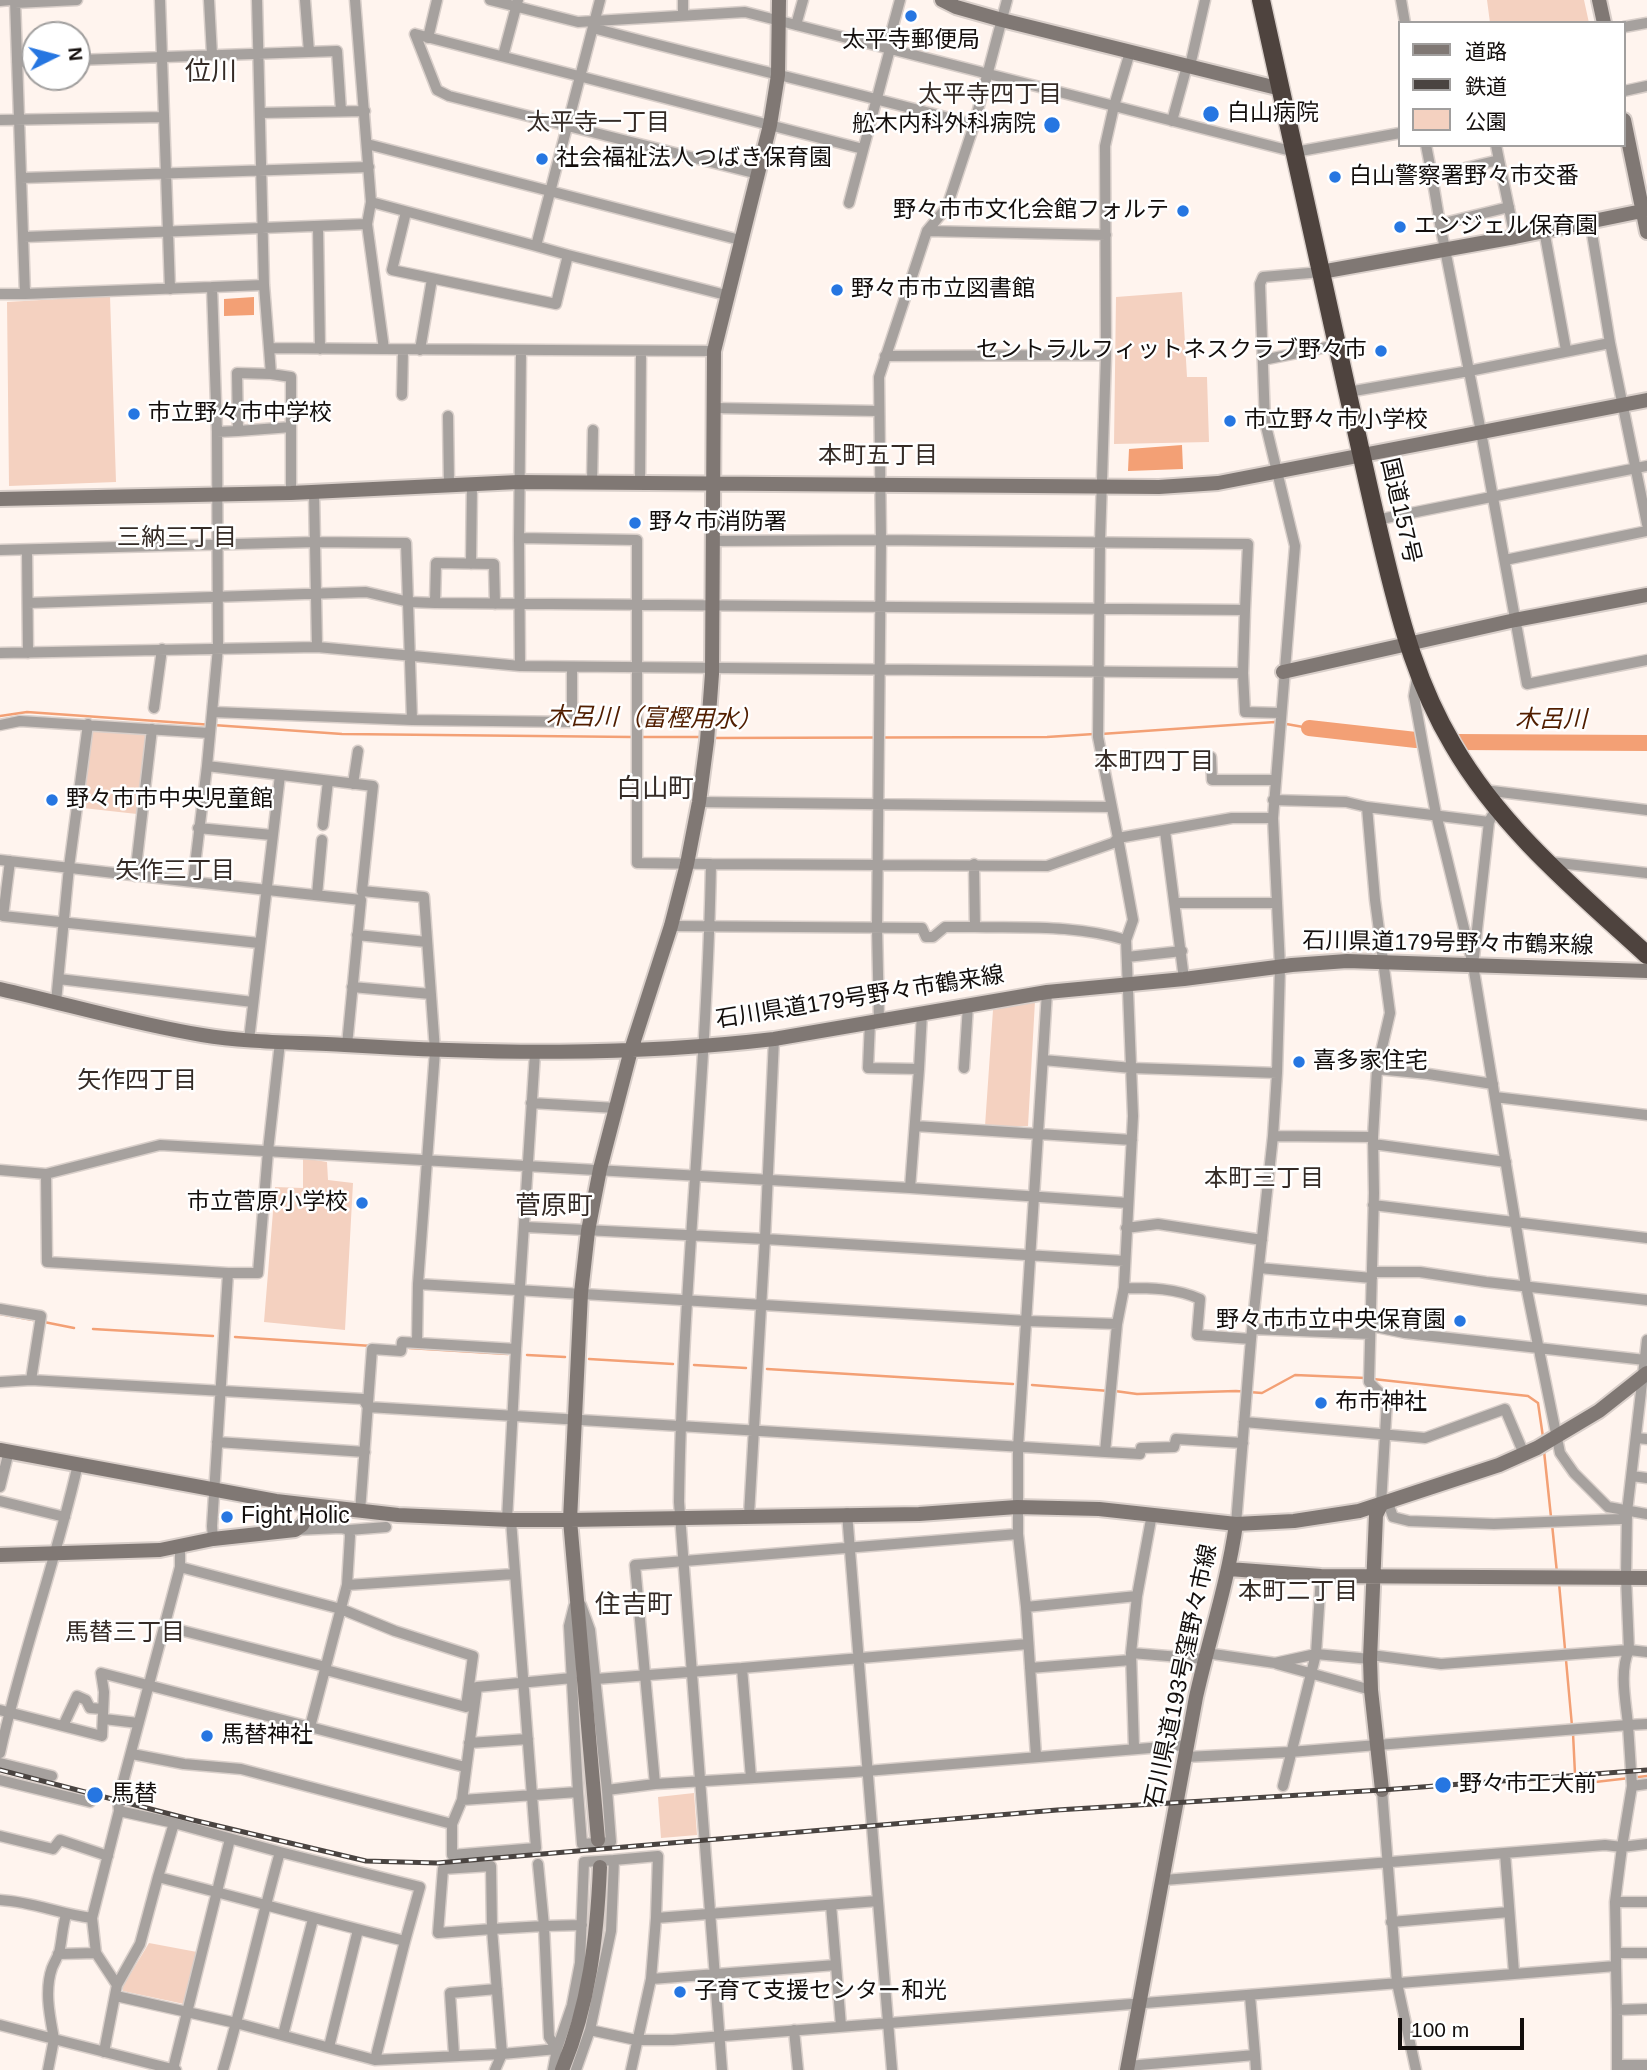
<!DOCTYPE html>
<meta charset="utf-8">
<style>
body{margin:0}
#map{position:relative;width:1647px;height:2070px;overflow:hidden;background:#fff4ee;font-family:Helvetica,"Noto Sans JP",sans-serif}
canvas{display:block}
.legend{position:absolute;left:1398px;top:21px;width:228px;height:126px;box-sizing:border-box;background:#fff;border:2px solid #a19f9e;margin:0;padding:9px 12px;list-style:none;font-size:21px;color:#130e0c}
.legend li{display:flex;align-items:center;gap:14px;height:35px}
.legend b{width:35px;border:2px solid #a19f9e}
.north{position:absolute;left:21px;top:21px;width:70px;height:70px;box-sizing:border-box;background:#fff;border:2px solid #a19f9e;border-radius:50%;rotate:84deg;font-size:19px;font-weight:700;line-height:28px;text-align:center;color:#130e0c}
.north::after{content:'';display:block;margin:auto;width:24px;height:32px;background:#2676e1;clip-path:polygon(50% 0,100% 100%,50% 72%,0 100%)}
.scale{position:absolute;left:1398px;top:2018px;width:126px;height:32px;box-sizing:border-box;border:4px solid #130e0c;border-top:0;padding-left:9px;font-size:21px;line-height:24px;white-space:nowrap;color:#130e0c;-webkit-text-stroke:5px #fff;paint-order:stroke}
</style>
<div id="map">
<canvas width="1647" height="2070"></canvas>
<ul class="legend">
<li><b style="height:9px;background:#807874"></b>道路</li>
<li><b style="height:9px;background:#4a4441"></b>鉄道</li>
<li><b style="height:19px;background:#f4d1c0"></b>公園</li>
</ul>
<div class="north">N</div>
<div class="scale">100 m</div>
</div>
<script>
const g = document.querySelector('canvas').getContext('2d');
g.lineJoin = 'round';
function paint(path, color) { g.fillStyle = color; g.fill(path, 'evenodd'); }
function strokePath(path, color, width, dash) { g.strokeStyle = color; g.lineWidth = width; g.lineCap = dash ? 'butt' : 'round'; g.setLineDash(dash || []); g.stroke(path); }
function write(font, color, halo, rows, align = 'center') {
  g.font = font + ' Helvetica,"Noto Sans JP",sans-serif'; g.lineWidth = 5; g.setLineDash([]); g.textBaseline = 'middle'; g.strokeStyle = halo; g.fillStyle = color; for (const [text, x, y, turn = 0] of rows) {
    g.save(); g.translate(x, y); g.rotate((+turn || 0) * Math.PI / 180); g.textAlign = isNaN(turn) ? turn : align; if (halo) g.strokeText(text, 0, 0); g.fillText(text, 0, 0); g.restore();
  }
}
paint(new Path2D(`
 M1487 0H1584L1589 23H1490Z
 M1182 292 1187 377H1207L1209 442 1114 444 1116 297Z
 M110 296 116 482 9 486 7 302Z
 M92 728 147 732 137 814 83 808Z
 M1035 1001 1028 1126H985L993 1010Z
 M303 1158 327 1162 328 1180 353 1183 345 1330 264 1322 275 1187 303 1188Z
 M694 1793 697 1835 661 1838 658 1797Z
 M149 1943 197 1952 184 2004 123 1991V1986Z`), '#f4d1c0');
paint(new Path2D(`
 M254 297V315L224 316V299Z
 M1182 445 1183 469 1128 471 1129 449Z`), '#f3a075');
strokePath(new Path2D(`
 M0 716 27 712 342 734 632 737
 M1101 734 1275 722 1309 728
 M639 737H702
 M713 738 1047 737 1094 734
 M0 1314 33 1320
 M44 1322 74 1328
 M93 1329 213 1336
 M235 1337 372 1346
 M409 1348 508 1354
 M527 1355 565 1357
 M589 1359 673 1364
 M694 1365 746 1368
 M767 1369 1013 1384
 M1373 1379 1528 1396 1538 1403 1543 1437
 M1032 1385 1109 1391
 M1115 1391 1137 1394 1236 1391 1262 1393 1295 1375 1366 1378
 M1544 1451 1551 1517
 M1552 1524 1557 1573
 M1559 1583 1572 1726
 M1573 1733 1575 1774
 M1575 1777 1578 1784 1647 1776`), '#f3a075', 2.5);
strokePath(new Path2D(`
 M1309 728 1416 740
 M1455 742 1647 743`), '#f3a075', 16);
const street = new Path2D(`
 M160 0 170 289
 M209 0 212 55
 M257 0 264 285 269 348
 M305 0 309 52 337 51 341 111
 M355 0 371 202 367 224 384 349 714 351
 M490 0 578 22 745 12 1295 152 1400 133
 M683 0V14
 M1401 0 1405 23
 M0 1 11 0
 M15 3 77 0
 M796 25 803 0
 M1624 27 1647 23
 M593 28C720 62 848 90 974 125
 M415 34 863 149
 M415 34 437 90 449 96 758 174
 M428 38 437 0
 M887 48 900 0
 M503 56 518 0
 M77 60 309 52
 M17 62 35 61
 M1190 66 1205 0
 M1624 91 1647 86
 M260 113 365 111
 M0 120 164 117
 M1172 121 1187 66
 M367 144 740 240
 M1426 145 1432 176 1499 160 1515 237
 M1496 145 1499 160
 M1432 176 1440 224
 M21 178 369 167
 M371 202 536 246 600 0
 M849 203 890 49
 M1509 207 1440 224 1481 432 1527 684 1647 660
 M406 212 392 270 556 304 568 255 536 246
 M1590 221 1610 343 1647 524
 M318 226 320 349
 M1544 230 1566 350
 M927 231 1106 235
 M24 237 367 224
 M568 255 726 295
 M264 285 212 287 217 432 218 648 207 766 373 786 362 891 424 897 435 1051 418 1284 417 1343
 M0 294H25L15 0
 M25 294 212 287
 M420 350 432 279
 M521 351 519 538 637 540V863L711 864
 M885 356 1106 355
 M1263 360 1337 345
 M271 374 291 377V493
 M1348 392 1469 371 1610 343
 M402 395 403 350
 M714 408 879 411
 M448 416 449 484
 M238 431 291 427
 M217 432 238 431 237 373 271 374 269 348 384 349
 M592 483 593 430
 M640 483 641 351
 M314 492 317 647
 M1376 520 1647 466
 M519 538 520 666
 M0 550 316 542 406 543 412 720 213 712
 M27 550 28 653
 M1505 560 1647 531
 M471 564 472 483
 M28 603 366 592 409 602 435 603 1245 610 1248 544 881 540 713 541
 M435 603 436 563 494 564 495 604
 M0 653 317 647 520 666 1243 673 1245 712 1280 713
 M1243 673 1245 610
 M1417 678 1414 696 1423 746 1436 814 1473 965 1526 1286 1560 1453 1574 1473 1608 1507 1647 1514
 M154 708 162 649
 M412 720 572 722V667
 M0 725 20 721 209 733
 M1211 757 1212 780H1275
 M353 784 358 751
 M1484 790 1647 810
 M1273 800 1346 802 1367 807 1489 822
 M699 802 1111 807
 M323 825 328 781
 M198 828 272 835
 M1165 831 1184 979
 M0 860 193 882 207 766
 M10 861 3 916 259 943
 M1550 862 1647 873
 M974 864 975 927C1026 928 1077 925 1126 940
 M135 876 152 729
 M193 882 361 900 347 1045
 M317 895 322 840
 M1175 903H1277
 M671 926 922 928 926 937H933L945 927H975
 M357 935 427 942
 M1127 957 1182 951
 M1474 957 1489 822 1492 816
 M59 979 253 1002
 M352 987 431 994
 M56 1002 69 867 88 724
 M879 1021 877 927 881 540 879 377 927 231 947 207 974 125 1007 0
 M774 1039 765 1239 1124 1261
 M249 1040 280 775
 M1043 1060 1132 1068 1277 1073
 M964 1068 968 1005
 M919 1069 922 1013
 M1377 1069 1428 1074 1493 1084
 M1495 1097 1647 1115
 M531 1103 616 1108
 M915 1126 1132 1140
 M1273 1136 1373 1137 1377 1069 1390 1013 1375 900 1367 807
 M1373 1137 1374 1193 1369 1382 1387 1400 1381 1505
 M1373 1144 1506 1162
 M0 1170 46 1174 160 1145 910 1188 919 1069 868 1068 870 1022
 M46 1174 47 1262 228 1273
 M910 1188 1128 1203
 M1373 1205 1647 1238
 M525 1227 765 1239 749 1515
 M1126 1228 1158 1224 1262 1240
 M1259 1268 1372 1278
 M1372 1272H1420L1486 1282 1647 1300
 M418 1284 1027 1321 1117 1324
 M1124 1288C1151 1288 1175 1288 1200 1299L1197 1335 1251 1339
 M0 1309 41 1316 31 1380 363 1399 368 1407 1105 1452 1117 1324 1124 1288 1133 1116 1126 940 1133 920 1118 838 1232 818H1273
 M1371 1326 1405 1333 1645 1360
 M1252 1329 1370 1334
 M0 1382 31 1380
 M1244 1422 1425 1438 1505 1409 1524 1454
 M1636 1438 1647 1439
 M217 1442 365 1452
 M1105 1452 1140 1454 1141 1448 1174 1447 1176 1439 1243 1443
 M1632 1476 1647 1478
 M0 1487 9 1451
 M0 1501 65 1517
 M1388 1503 1393 1517 1409 1521 1494 1524 1621 1519 1627 1512
 M360 1512 372 1349 401 1351 402 1342 516 1349 535 1053
 M847 1513 878 1901
 M507 1520 516 1349
 M1236 1524 1251 1339 1273 1136 1277 1073 1280 967 1273 818 1295 546 1265 422 1260 284 1263 277 1321 272
 M349 1530 386 1527
 M213 1539 212 1526 228 1273H258L268 1151 280 1042
 M180 1548V1567L118 1801 119 1811 174 1823 280 1852
 M180 1567 341 1609 395 1631 473 1656 466 1707 326 1670
 M347 1585 514 1574
 M581 1605 590 1630 607 1790 655 1784 854 1772 1187 1745
 M1026 1607 1137 1596
 M164 1626 326 1667
 M1131 1653 1137 1596 1152 1514
 M1206 1653 1275 1663 1316 1654 1370 1659
 M1371 1655 1441 1664 1629 1650 1647 1652
 M1277 1664 1371 1690
 M742 1668 1028 1644
 M1030 1668 1131 1660
 M596 1679 742 1668 751 1778
 M0 1710 102 1736 104 1692 101 1673 310 1727 347 1585 350 1536 349 1530 341 1528 295 1530
 M104 1719 138 1723
 M1647 1724 1628 1725 1632 1786 1647 1784
 M63 1726 77 1696 86 1700 90 1708 103 1709
 M310 1727 465 1767
 M469 1743 528 1739
 M1134 1748 1131 1653 1204 1659
 M0 1753C21 1656 56 1562 78 1464
 M132 1754 184 1764 241 1769 452 1824V1855L536 1848 511 1520
 M1036 1756 1026 1607 1018 1534V1448L1047 992
 M1185 1757 1290 1752 1628 1725C1626 1703 1619 1671 1629 1650L1626 1577 1627 1512 1647 1340
 M0 1763 52 1776
 M0 1780 90 1802
 M655 1784 635 1565 1018 1534
 M1283 1786 1316 1654 1321 1576
 M1382 1790 1397 1983 1416 2070
 M578 1792 582 1844 611 1842 607 1790
 M462 1800 578 1792 569 1626 574 1606
 M174 1823 158 1877C241 1898 323 1921 405 1941L420 1887 280 1852C260 1924 244 1998 223 2070
 M452 1824 462 1800 477 1687 572 1678
 M0 1836 53 1849 60 1840 108 1856
 M1505 1853 1514 1973
 M614 1860 658 1856 656 1918 878 1901 892 2070
 M491 1866 492 1929 438 1933 443 1869Z
 M1164 1880 1605 1845 1622 1847 1632 1786
 M0 1900C34 1902 59 1914 92 1918
 M1615 1902H1647
 M831 1905 836 1965
 M66 1915C62 1928 62 1941 59 1953 57 1958 54 1963 52 1968 44 1991 50 2017 54 2039L176 2070
 M1391 1922 1509 1912
 M405 1941 375 2060 502 2054 557 2049 549 2037 544 1926 582 1925
 M1616 1953 1615 1902 1622 1847 1647 1844
 M58 1954 96 1953
 M1616 1966 1617 2010 1647 2009
 M651 1979 836 1965 841 2026
 M117 1985 140 1944 158 1877
 M116 1996 236 2023 375 2060
 M0 2025 54 2039 48 2070
 M794 2030 798 2070
 M283 2035 313 1919
 M329 2047 358 1930
 M104 2052 117 1985 96 1953 92 1918 119 1811
 M454 2055 450 1993 497 1989
 M1255 2055 1256 2070
 M1617 2065H1647
 M1128 2066 1255 2055 1250 1996
 M173 2069 230 1839
 M495 2070 502 2054 492 1929 544 1926 538 1864
 M553 2070 557 2049 572 2005 580 1963 584 1862 614 1860 611 1931 590 2030 636 2040H673L1616 1966V1953H1647
 M576 2070 590 2030
 M631 2070 651 1979 656 1918
 M722 2070 679 1502C682 1289 707 1077 711 864L1047 866 1113 843 1118 838 1098 737 1100 542 1106 355 1105 146 1114 106 1130 52
 M1617 2070V2010`);
const secondary = new Path2D(`
 M942 0 956 7 1002 20 1281 89
 M1599 0 1604 23
 M1624 120 1647 232
 M1321 272 1515 237 1642 211
 M0 499 291 493 518 482 1159 487 1218 483 1647 400
 M1283 672 1515 620 1647 595
 M0 989C67 1004 134 1024 202 1035 249 1043 297 1042 345 1045 488 1054 631 1056 774 1039L1047 992 1184 979 1292 965 1347 961 1647 971
 M0 1450 276 1501 398 1515 511 1520H570L919 1514 1017 1507 1099 1509 1236 1524
 M1381 1505 1376 1515 1370 1659 1371 1690 1382 1790
 M0 1555 160 1550 213 1539 295 1530 302 1525 314 1506
 M1229 1569 1321 1576 1647 1578
 M598 1840 570 1520 581 1293 588 1231 600 1169 631 1050 671 926 687 864 699 802 707 741 712 674 714 351 770 125 778 75 779 0
 M562 2070C589 2005 597 1938 600 1867
 M1127 2070 1196 1697C1209 1639 1228 1582 1236 1524L1294 1521 1359 1511 1499 1465 1537 1448 1599 1411 1647 1373`);
const highway = new Path2D(`
 M1261 0C1290 130 1319 260 1347 390 1360 447 1372 504 1386 561 1402 627 1418 686 1453 745 1501 828 1577 891 1647 955`);
strokePath(street, '#d9cfca', 13);
strokePath(secondary, '#d9cfca', 18);
strokePath(highway, '#d9cfca', 21);
strokePath(street, '#a6a19e', 10);
strokePath(secondary, '#807874', 14);
strokePath(highway, '#4e433e', 18);
const rail = new Path2D(`
 M0 1770 193 1820 366 1861 437 1863 1057 1810 1382 1790 1647 1770`);
strokePath(rail, '#4a4441', 5);
strokePath(rail, '#fff', 2.5, [8]);
for (const [x, y, r, color] of [
 [911,16,7,"#2676e1"],
 [1211,114,9,"#2676e1"],
 [1052,125,9,"#2676e1"],
 [542,159,7,"#2676e1"],
 [1335,177,7,"#2676e1"],
 [1183,211,7,"#2676e1"],
 [1400,227,7,"#2676e1"],
 [837,290,7,"#2676e1"],
 [1381,351,7,"#2676e1"],
 [134,414,7,"#2676e1"],
 [1230,421,7,"#2676e1"],
 [635,523,7,"#2676e1"],
 [52,800,7,"#2676e1"],
 [1299,1062,7,"#2676e1"],
 [362,1203,7,"#2676e1"],
 [1460,1321,7,"#2676e1"],
 [1321,1403,7,"#2676e1"],
 [227,1517,7,"#2676e1"],
 [207,1736,7,"#2676e1"],
 [1443,1785,9,"#2676e1"],
 [95,1795,9,"#2676e1"],
 [680,1992,7,"#2676e1"]
]) { const dot = new Path2D(); dot.arc(x, y, r, 0, 2 * Math.PI); g.fillStyle = color; g.fill(dot); strokePath(dot, '#fff', 2.5); }
write('23px', '#130e0c', '#fff', [
 ["太平寺郵便局",911,41,"center"],
 ["白山病院",1227,114],
 ["舩木内科外科病院",1036,125,"right"],
 ["社会福祉法人つばき保育園",556,159],
 ["白山警察署野々市交番",1349,177],
 ["野々市市文化会館フォルテ",1169,211,"right"],
 ["エンジェル保育園",1414,227],
 ["野々市市立図書館",851,290],
 ["セントラルフィットネスクラブ野々市",1367,351,"right"],
 ["市立野々市中学校",148,414],
 ["市立野々市小学校",1244,421],
 ["野々市消防署",649,523],
 ["野々市市中央児童館",66,800],
 ["喜多家住宅",1313,1062],
 ["市立菅原小学校",348,1203,"right"],
 ["野々市市立中央保育園",1446,1321,"right"],
 ["布市神社",1335,1403],
 ["Fight Holic",241,1517],
 ["馬替神社",221,1736],
 ["野々市工大前",1459,1785],
 ["馬替",111,1795],
 ["子育て支援センター和光",694,1992]
], 'left');
write('23px', '#130e0c', '#fff', [
 ["国道157号",1400,511,77],
 ["石川県道179号野々市鶴来線",1448,944,1],
 ["石川県道179号野々市鶴来線",860,998,-9],
 ["石川県道193号窪野々市線",1182,1676,-78]
]);
write('24px', '#352b26', '#fff', [
 ["太平寺四丁目",990,95],
 ["太平寺一丁目",598,123],
 ["本町五丁目",878,456],
 ["三納三丁目",177,538],
 ["本町四丁目",1154,762],
 ["矢作三丁目",175,871],
 ["矢作四丁目",137,1081],
 ["本町三丁目",1264,1179],
 ["本町二丁目",1298,1592],
 ["馬替三丁目",125,1633]
]);
write('italic 24px', '#511e00', '#fff', [
 ["木呂川（富樫用水）",654,719,1],
 ["木呂川",1551,720]
]);
write('26px', '#352b26', '#fff', [
 ["位川",211,73],
 ["白山町",655,790],
 ["菅原町",554,1207],
 ["住吉町",634,1606]
]);
</script>
